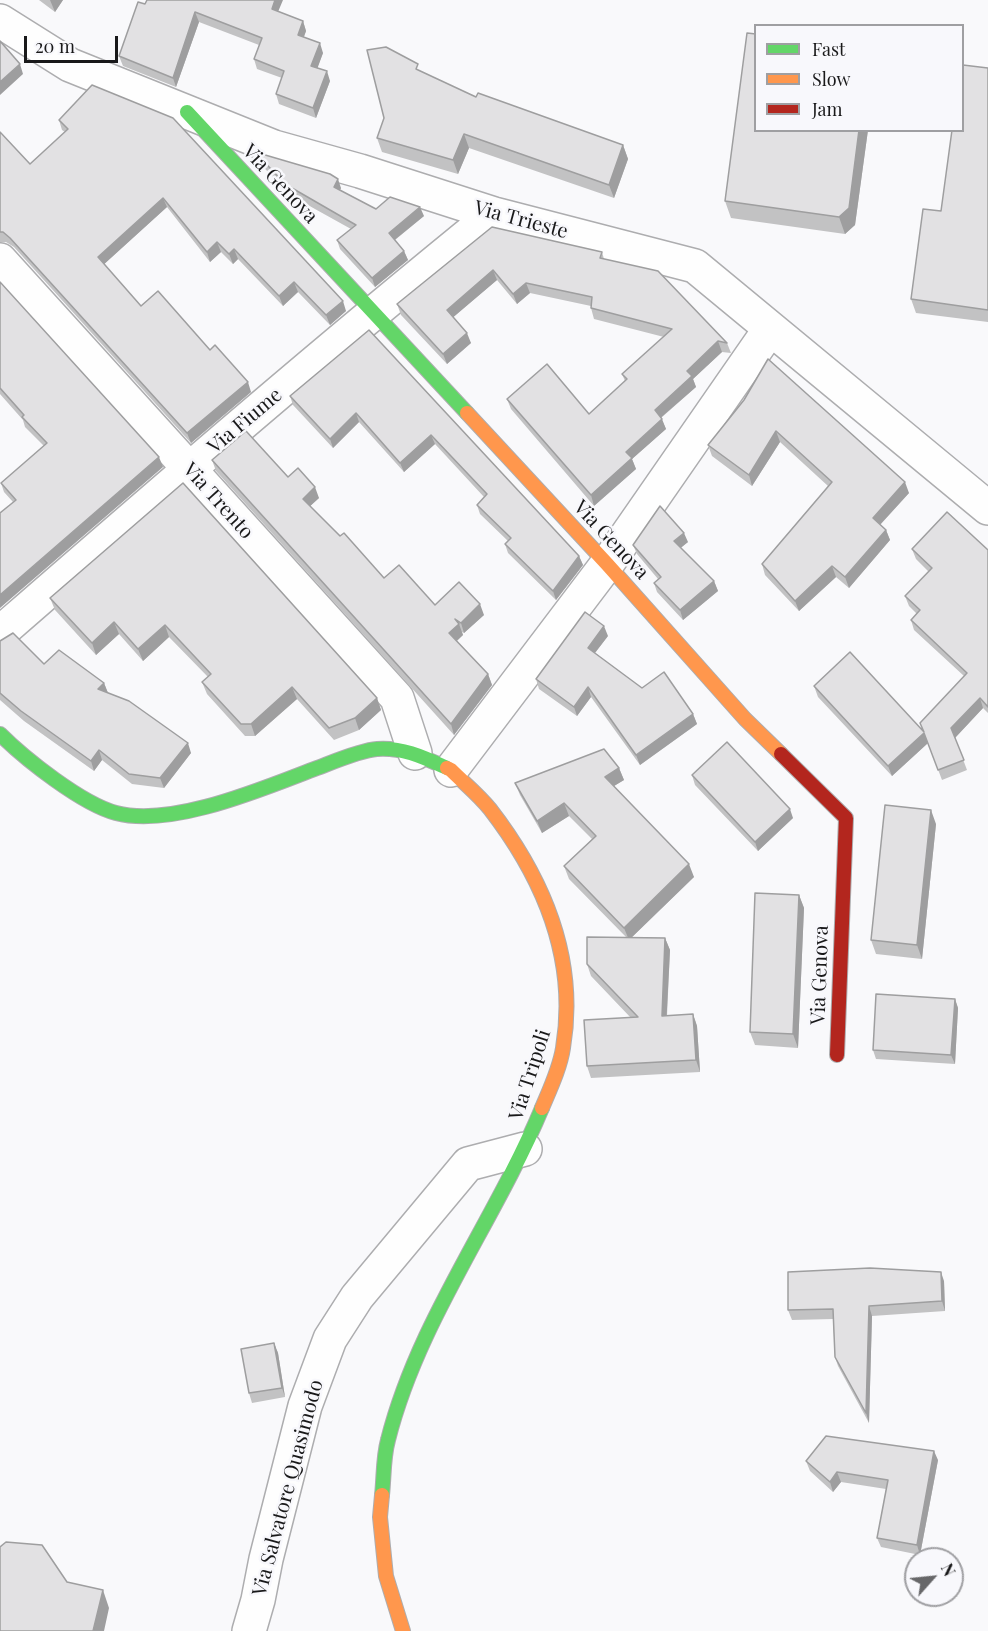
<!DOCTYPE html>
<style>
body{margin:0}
#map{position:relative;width:988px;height:1631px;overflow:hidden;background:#f9f9fb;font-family:"Playfair Display",serif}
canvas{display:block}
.legend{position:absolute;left:754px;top:24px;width:210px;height:108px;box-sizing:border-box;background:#f8f8fc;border:2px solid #9f9fa2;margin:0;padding:8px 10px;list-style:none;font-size:18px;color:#19191a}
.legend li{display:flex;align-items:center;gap:12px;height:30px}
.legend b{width:30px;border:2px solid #9f9fa2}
.north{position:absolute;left:904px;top:1547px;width:60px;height:60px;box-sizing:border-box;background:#f8f8fc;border:2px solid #9f9fa2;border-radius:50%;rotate:63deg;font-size:16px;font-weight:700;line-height:24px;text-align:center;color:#19191a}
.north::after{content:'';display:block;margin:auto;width:21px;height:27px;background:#676769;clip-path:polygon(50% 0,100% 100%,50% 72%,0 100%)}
.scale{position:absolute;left:24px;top:36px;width:94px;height:27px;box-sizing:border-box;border:3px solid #19191a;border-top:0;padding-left:8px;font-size:18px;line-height:21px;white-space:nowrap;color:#19191a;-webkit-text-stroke:4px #f8f8fc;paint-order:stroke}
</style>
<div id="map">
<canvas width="988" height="1631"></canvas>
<ul class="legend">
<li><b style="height:8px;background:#63d668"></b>Fast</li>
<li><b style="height:8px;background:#ff974d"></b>Slow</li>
<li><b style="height:8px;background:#b3261e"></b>Jam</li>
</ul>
<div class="north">N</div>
<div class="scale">20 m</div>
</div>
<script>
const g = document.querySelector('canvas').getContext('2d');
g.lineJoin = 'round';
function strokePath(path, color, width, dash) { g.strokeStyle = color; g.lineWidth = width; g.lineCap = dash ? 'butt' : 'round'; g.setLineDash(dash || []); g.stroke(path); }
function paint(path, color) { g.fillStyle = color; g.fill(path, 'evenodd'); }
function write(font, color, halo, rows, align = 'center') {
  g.font = font + ' "Playfair Display",serif'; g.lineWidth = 5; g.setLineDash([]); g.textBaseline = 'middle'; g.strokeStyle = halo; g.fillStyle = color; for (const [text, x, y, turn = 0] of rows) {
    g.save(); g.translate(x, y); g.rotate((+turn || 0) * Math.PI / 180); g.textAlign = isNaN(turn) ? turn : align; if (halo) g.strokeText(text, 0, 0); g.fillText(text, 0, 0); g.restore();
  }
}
const street = new Path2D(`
 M0 21 70 65 274 147 360 171 494 214 695 266 988 508
 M0 260 397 698 415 753
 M0 633C163 491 326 350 494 214
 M451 770 607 564 770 329
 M249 1631 258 1600 266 1559 305 1406 330 1339 357 1297 468 1164 525 1149`);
const fast = new Path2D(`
 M187 112 467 413
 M0 734C25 759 82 804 116 813 172 828 264 788 317 768 333 762 361 750 377 749 403 747 425 758 447 768
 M382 1495C384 1478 383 1458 388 1440 418 1321 495 1221 542 1108`);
const slow = new Path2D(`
 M467 413 607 564 745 719 781 754
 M447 768 451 770C464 783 479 795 490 809 544 879 578 959 563 1048 560 1068 550 1089 542 1108
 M382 1495 380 1517 386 1576 403 1631`);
const jam = new Path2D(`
 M781 754 846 818 837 1055`);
strokePath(street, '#adadaf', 36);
strokePath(fast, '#adadaf', 16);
strokePath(slow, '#adadaf', 16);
strokePath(jam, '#adadaf', 16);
strokePath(street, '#fefefe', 33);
strokePath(fast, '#63d668', 14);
strokePath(slow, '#ff974d', 14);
strokePath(jam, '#b3261e', 14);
paint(new Path2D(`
 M39 0H63L55 12Z
 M145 4 278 12 303 21 306 31 304 37 323 53 317 68 330 81 316 118 279 104 276 94 282 78 257 69 254 59 259 45 199 22 176 87 123 66 119 56Z
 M988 68V322L916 313 911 299Z
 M420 71 476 97 623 145 628 159 614 198 469 148 458 174 382 152 377 138Z
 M59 120 346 311 330 325 298 292 283 306 238 259 233 264 221 252 210 262 167 207 104 264 141 306 210 350 251 392 191 443 14 247 6 242H0V132L30 164 65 132 62 130Z
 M756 130H868L855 225 845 234 731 218 725 201Z
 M255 152 341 188 340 190 376 209 424 216 395 240 404 251 408 260 375 287 340 249 337 240 351 229 288 194 258 161Z
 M492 227 602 252 604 259 727 343 731 353 722 352 693 379 696 387 661 418 666 429 632 459 636 469 594 506 511 409 507 399 589 414 625 381 622 374 664 337 594 319 591 308V306L530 293 517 304 497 280 453 317 471 343 447 364 401 315 397 304Z
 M0 282 163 467 13 502 4 492 1 483 44 446 25 427 23 420 0 394Z
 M369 330 579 556 583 565 556 600 508 553 505 544 508 541 480 514 477 505 484 497 435 444 404 472 359 422 333 448 293 405 290 396Z
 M744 400 909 493 880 525 886 530 890 540 849 588 836 577 799 611 765 575 762 564 828 486 780 442 752 486 712 456 708 445Z
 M212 460 288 477 319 498 310 506 384 578 435 605 484 615 464 633 462 632 463 635 457 641 488 674 492 685 454 735 216 471Z
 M183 483 377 698 381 710 359 730 334 740 297 699 255 736H245L207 694 202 682 208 677 169 637 143 661 119 634 96 655 55 610 50 598Z
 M688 542 680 548 714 581 718 591 683 620 657 592 654 583 658 579 637 554 633 545Z
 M912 549 988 550V713L983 708 955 738 967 770 942 780 928 743 892 776 818 697 814 686 923 732 964 676 914 630 911 620 917 614 909 606 905 596 929 572 916 559Z
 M608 636 595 653 642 688 693 714 697 724 640 765 591 697 577 716 539 689 536 679Z
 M0 641 44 664 104 683 108 693 191 753 164 788 132 784 102 760 94 771 24 721 0 700Z
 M619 768 624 780 614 786 694 877 632 937 665 938 670 950 667 1016 693 1014 697 1026 700 1072 591 1078 587 1066 631 1018 591 976 587 964 626 937 569 879 564 866 592 839 569 816 542 833 520 795 515 783Z
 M692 775 793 818 758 851 695 785Z
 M936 824 922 959 876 954 871 940Z
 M799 895 804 908 798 1048 755 1045 750 1032Z
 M955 999 958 1008 955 1064 876 1059 873 1050Z
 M944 1281 945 1311 872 1316 869 1423 838 1366 835 1357 833 1319 792 1320 788 1310Z
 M274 1343 278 1353 285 1397 252 1403 249 1393Z
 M938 1460 920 1555 881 1547 877 1538 886 1489 841 1482 833 1492 810 1471 806 1461Z`), '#c2c2c3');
paint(new Path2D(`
 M50 0H63L55 12Z
 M275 0H283L275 19 272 9Z
 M195 12 199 22 176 87 173 78Z
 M303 21 306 31 301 44 298 35Z
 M320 43 323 53 315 75 311 66Z
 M20 64 23 74 0 95V82Z
 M327 71 330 81 316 118 313 108Z
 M859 130H868L855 225 845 234 839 217Z
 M464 134 469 148 458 174 453 160Z
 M623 145 628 159 614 198 609 185Z
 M338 179 341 188 337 196 334 187Z
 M163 198 167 207 101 267 98 257Z
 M420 207 424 216 392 242 389 233Z
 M217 242 221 252 210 262 207 252Z
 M234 249 238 259 233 264 229 254Z
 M404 251 408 260 375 287 372 278Z
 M493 270 497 280 450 320 447 310Z
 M294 282 298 292 283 306 279 296Z
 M526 283 530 293 517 304 513 294Z
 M343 301 346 311 330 325 326 315Z
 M467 333 471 343 447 364 443 354Z
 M718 341 722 352 693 379 696 387 658 420 655 410 687 371Z
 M248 382 251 392 191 443 187 433Z
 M356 413 359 422 333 448 330 439Z
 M662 419 666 429 632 459 636 469 594 506 591 495 626 452Z
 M776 431 780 442 752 486 749 475Z
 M431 435 435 444 404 472 400 463Z
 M159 457 163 467 0 608V595Z
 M905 482 909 493 877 528 873 518Z
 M315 487 319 498 307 509 303 499Z
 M886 530 890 540 849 588 845 577Z
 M684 533 688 542 677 551 674 541Z
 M579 556 583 565 556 600 553 591Z
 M832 566 836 577 799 611 795 601Z
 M714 581 718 591 683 620 680 610Z
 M480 604 484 615 464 633 461 623Z
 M114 622 119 634 96 655 92 643Z
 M459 624 463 635 453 644 449 633Z
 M165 625 169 637 143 661 138 649Z
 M604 626 608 636 591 658 588 648Z
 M488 674 492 685 454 735 451 724Z
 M104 683 108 693 98 689Z
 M292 687 297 699 255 736 251 724Z
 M588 687 591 697 577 716 574 707Z
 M377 698 381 710 359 730 355 718Z
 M980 698 983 708 954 739 951 728Z
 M693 714 697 724 640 765 636 755Z
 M924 733 928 743 892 776 888 766Z
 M188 743 191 753 164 788 160 778Z
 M99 750 102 760 94 771 91 761Z
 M619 768 624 780 609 789 605 777Z
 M564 803 569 816 542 833 537 821Z
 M790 809 793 818 758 851 755 842Z
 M931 810 936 824 922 959 917 945Z
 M689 864 694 877 629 940 624 928Z
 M799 895 804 908 798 1048 793 1034Z
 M665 938 670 950 666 1028 662 1016Z
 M955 999 958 1008 955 1064 951 1055Z
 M693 1014 697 1026 700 1072 696 1060Z
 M941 1272 944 1281 945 1311 942 1301Z
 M869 1306 872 1316 869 1423 866 1413Z
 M274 1343 278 1353 285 1397 282 1388Z
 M934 1451 938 1460 920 1555 917 1545Z
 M837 1472 841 1482 833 1492 830 1482Z
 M103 1590 109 1608 104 1631H93Z`), '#9e9e9f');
const building = new Path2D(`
 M147 0H275L272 9 303 21 298 35 320 43 311 66 327 71 313 108 276 94 284 71 254 59 262 38 195 12 173 78 119 56 138 2 145 4Z
 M747 33 756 34V130H859L849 208 839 217 725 201Z
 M0 41 20 64 0 82Z
 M386 47 418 64 416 69 476 97 478 93 623 145 609 185 464 134 453 160 377 138 384 118 367 50Z
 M963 65 988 68V310L911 299 923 209 941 211 952 130H963Z
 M92 85 173 118 343 301 326 315 294 282 279 296 234 249 229 254 217 242 207 252 163 198 98 257 141 306 158 291 210 350 215 345 248 382 187 433 10 238 3 232H0V132L30 164 68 129 59 120Z
 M255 152 330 174 338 179 334 187 376 209 390 197 420 207 389 233 404 251 372 278 337 240 356 225 285 184Z
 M492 227 602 252 600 258 658 271 727 343 718 341 687 371 692 376 655 410 662 419 626 452 632 458 591 495 507 399 547 364 589 414 627 379 622 374 672 329 591 308 592 297 526 283 513 294 493 270 447 310 467 333 443 354 397 304Z
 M0 282 159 457 0 595V513L16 500 1 483 47 443 22 417 24 415 0 388Z
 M369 330 579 556 553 591 505 544 511 538 477 505 487 494 431 435 400 463 356 413 330 439 290 396Z
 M768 359 905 482 873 518 886 530 845 577 832 566 795 601 762 564 832 482 776 431 749 475 708 445 744 400Z
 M246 431 288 477 298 468 315 487 303 499 340 536 344 533 384 578 399 565 435 605 459 582 480 604 461 623 455 619 459 624 449 633 488 674 451 724 212 460Z
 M183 483 377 698 355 718 329 728 292 687 251 724H241L202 682 211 674 165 625 138 649 114 622 92 643 50 598Z
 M660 506 684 533 674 541 714 581 680 610 654 583 661 577 633 545Z
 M947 512 988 550V707L980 698 951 728 964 760 938 770 924 733 888 766 814 686 850 652 924 732 920 723 967 673 911 620 920 610 905 596 932 568 912 549Z
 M585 612 604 626 588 648 642 688 664 672 693 714 636 755 588 687 574 707 536 679Z
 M13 633 44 664 59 650 104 683 98 689 129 701 188 743 160 778 129 774 99 750 91 761 21 711 0 693V641Z
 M727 742 790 809 755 842 692 775Z
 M604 749 619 768 605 777 689 864 624 928 564 866 596 836 564 803 537 821 515 783Z
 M885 805 931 810 917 945 871 940Z
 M755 893 799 895 793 1034 750 1032Z
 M587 937 665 938 662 1016 693 1014 696 1060 587 1066 584 1020 638 1017 587 964Z
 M876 994 955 999 951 1055 873 1050Z
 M870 1268 941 1272 942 1301 869 1306 866 1413 835 1357 833 1309 788 1310V1272Z
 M274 1343 282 1388 249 1393 241 1349Z
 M826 1436 934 1451 917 1545 877 1538 888 1480 837 1472 830 1482 806 1461Z
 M6 1542 42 1545 67 1582 103 1590 93 1631H0V1547Z`);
paint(building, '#e2e1e3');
strokePath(building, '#9e9e9f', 1.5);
write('20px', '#19191a', '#f8f8fc', [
 ["Via Genova",280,184,47],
 ["Via Trieste",521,220,15],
 ["Via Fiume",245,421,-40],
 ["Via Trento",218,501,48],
 ["Via Genova",611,540,47],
 ["Via Genova",820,975,-88],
 ["Via Tripoli",530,1075,-72],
 ["Via Salvatore Quasimodo",288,1488,-75]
]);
</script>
